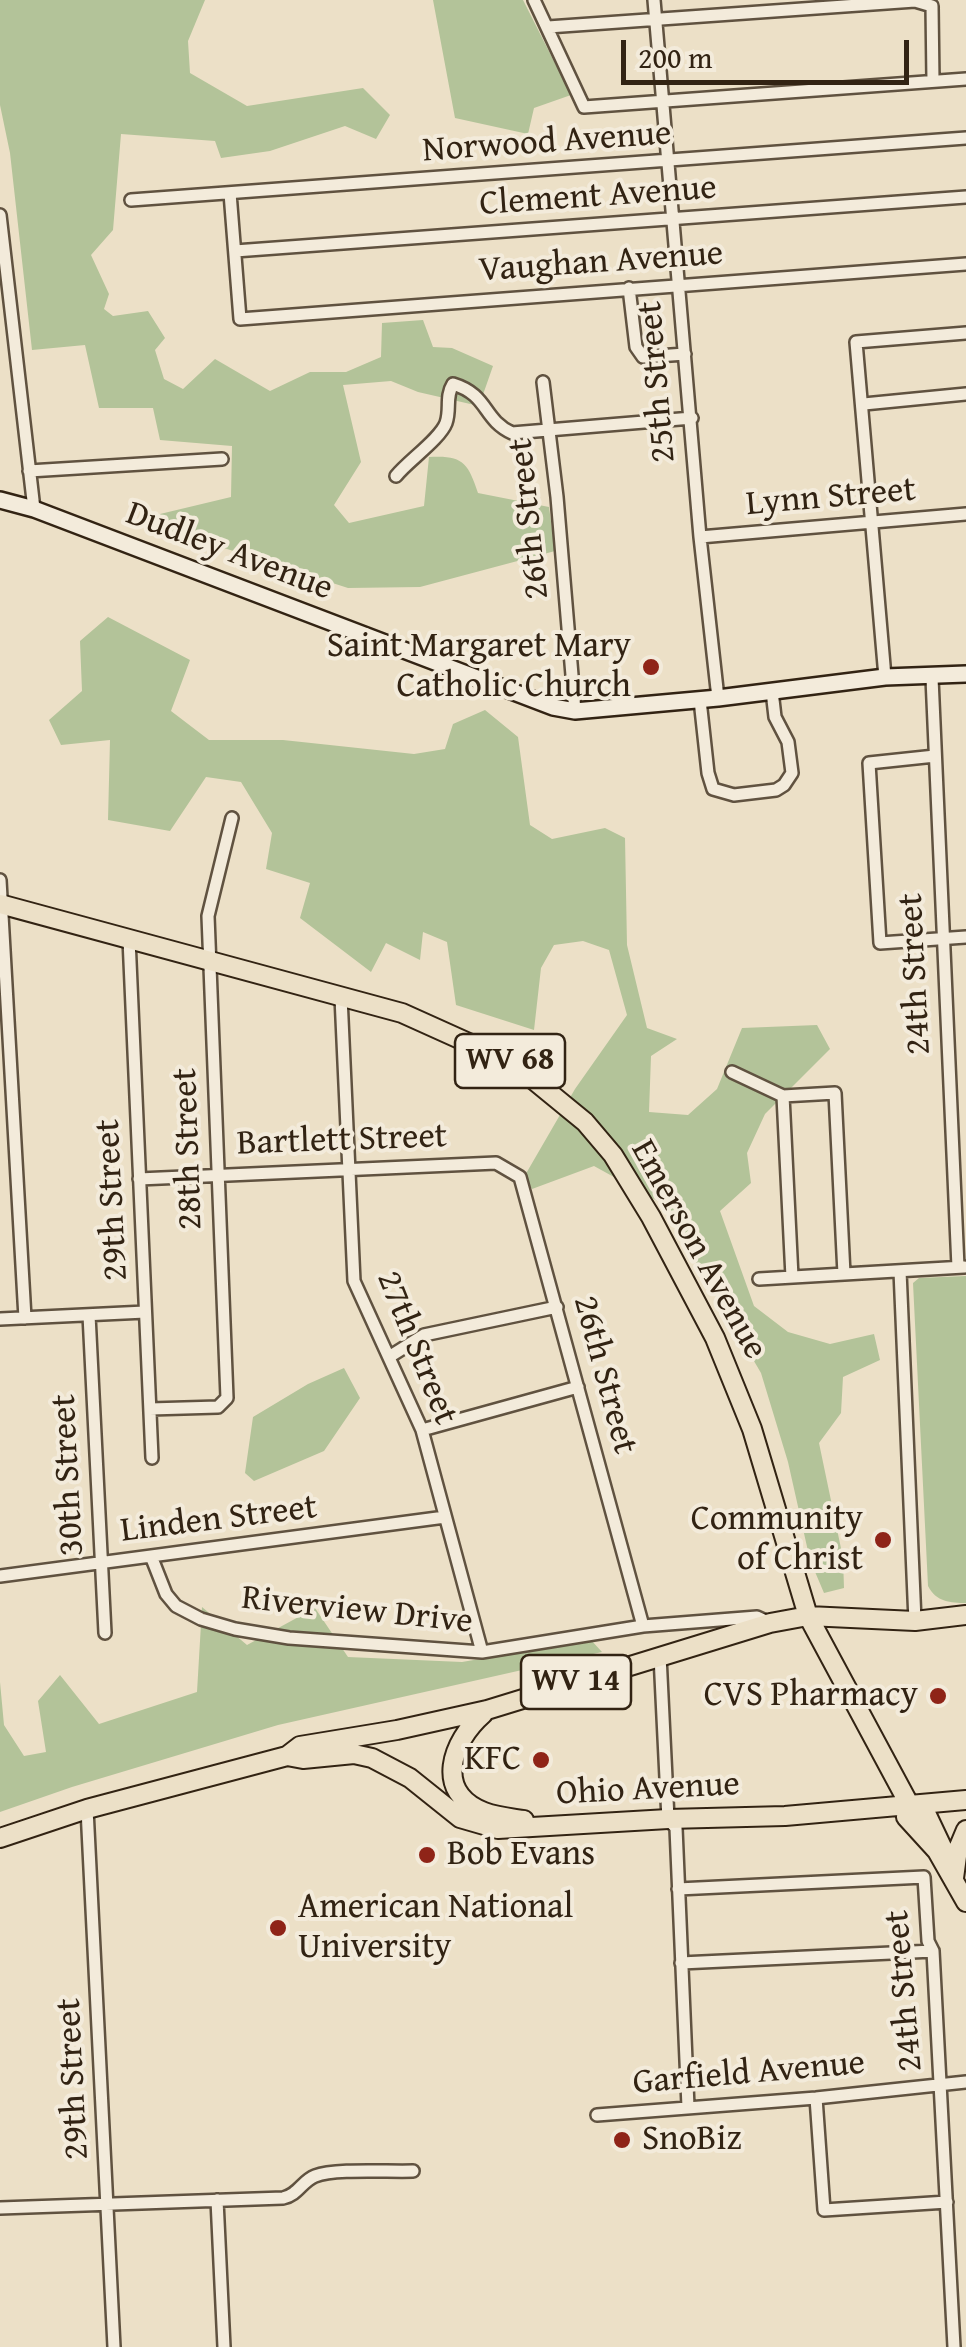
<!DOCTYPE html>
<style>
body{margin:0}
#map{position:relative;width:966px;height:2347px;overflow:hidden;background:#ece0c7;font-family:"Gentium Book Plus",serif}
canvas{display:block}
.scale{position:absolute;left:621px;top:40px;width:288px;height:45px;box-sizing:border-box;border:5px solid #322313;border-top:0;padding-left:12px;font-size:30px;line-height:35px;white-space:nowrap;color:#322313;-webkit-text-stroke:8px #f3ebdb;paint-order:stroke}
</style>
<div id="map">
<canvas width="966" height="2347"></canvas>
<div class="scale">200 m</div>
</div>
<script>
const g = document.querySelector('canvas').getContext('2d');
g.lineJoin = 'round';
function paint(path, color) { g.fillStyle = color; g.fill(path, 'evenodd'); }
function strokePath(path, color, width, dash) { g.strokeStyle = color; g.lineWidth = width; g.lineCap = dash ? 'butt' : 'round'; g.setLineDash(dash || []); g.stroke(path); }
function write(font, color, halo, rows, align = 'center') {
  g.font = font + ' "Gentium Book Plus",serif'; g.lineWidth = 8; g.setLineDash([]); g.textBaseline = 'middle'; g.strokeStyle = halo; g.fillStyle = color; for (const [text, x, y, turn = 0] of rows) {
    g.save(); g.translate(x, y); g.rotate((+turn || 0) * Math.PI / 180); g.textAlign = isNaN(turn) ? turn : align; if (halo) g.strokeText(text, 0, 0); g.fillText(text, 0, 0); g.restore();
  }
}
paint(new Path2D(`
 M0 0H205L188 41 190 73 247 106 363 88 390 115 376 139 345 126 270 151 221 158 215 141 121 134 113 230 91 255 109 294 104 309 113 316 148 311 165 338 155 350 164 379 183 389 215 359 270 391 310 372H346L381 357 382 323 423 320 433 347 452 348 493 366 479 406 418 392 391 381 343 385 361 462 334 505 349 523 424 506 429 457C462 455 468 462 478 493L549 507 555 551 420 587 348 588 162 528 160 514 231 497 232 446 160 440 153 408H99L85 345 32 350 10 153 0 105Z
 M433 0H523L571 95 534 108 528 134 455 118Z
 M108 617 190 660 171 711 209 740H283L414 754 445 749 453 724 485 710 518 737 530 825 552 839 605 828 625 838 627 945 647 1028 677 1039 651 1056 649 1112 688 1115 717 1089 742 1028 817 1025 830 1049 765 1114 747 1153 751 1183 720 1211 754 1306 788 1332 830 1344 874 1334 880 1360 843 1377 841 1413 819 1443 843 1558 844 1588 824 1593 810 1560 788 1462 761 1373 661 1203 594 1166 532 1189 524 1177 575 1089 627 1015 609 950 583 941 554 945 541 968 534 1030 456 1005 447 942 423 932 420 960 386 943 371 972 300 918 310 883 266 869 272 833 241 782 206 777 170 831 108 820 110 740 61 745 49 720 82 691 80 641Z
 M966 1276V1603C951 1603 936 1602 928 1586L913 1283 919 1278Z
 M344 1368 360 1398 324 1451 254 1481 245 1473 253 1417 308 1384Z
 M202 1607 247 1645 315 1608 348 1657 462 1662 591 1640 602 1652 278 1725 72 1787 0 1812V1682L4 1725 24 1756 46 1752 38 1701 60 1675 99 1724 197 1692Z`), '#b3c399');
const street = new Path2D(`
 M534 0 584 107 966 79
 M654 0 700 537 718 698
 M548 27 915 1 932 6 933 81
 M230 193 240 319 966 264
 M131 200 966 138
 M0 215 34 509
 M235 251 966 197
 M629 288 636 347 643 357 685 354
 M543 382 557 497 575 711
 M864 404 966 394
 M29 471 222 459
 M396 476C408 461 440 439 446 423 451 409 445 397 453 384 489 395 482 419 512 433L692 418
 M700 537 966 514
 M885 677 856 342 966 333
 M932 678 958 1267
 M700 700 708 773 713 789 734 795 776 790 784 785 792 773 788 742 775 717 772 691
 M935 756 869 763 880 943 966 937
 M0 880 25 1318
 M129 939 152 1458
 M341 997 354 1281 422 1430 482 1652
 M732 1072 783 1096 835 1093 844 1274
 M783 1096 792 1277
 M139 1179 496 1163 520 1177 643 1626
 M900 1271 915 1621
 M759 1279 964 1267
 M89 1315 105 1633
 M0 1319 145 1312
 M389 1357 424 1335 557 1307
 M150 1409 218 1407 227 1398 208 916 232 818
 M422 1430 578 1387
 M151 1556 166 1594 176 1606 201 1619 235 1629 289 1638 482 1652 643 1626 757 1617 770 1623
 M0 1576 445 1517
 M660 1656 668 1819 676 1828 688 2107
 M87 1809 114 2347
 M678 1889 924 1877 928 1941 933 1951 954 2347
 M681 1963 933 1951
 M816 2098 824 2210 947 2202
 M597 2115 816 2098 966 2082
 M217 2200 224 2347
 M0 2208 283 2198C298 2195 302 2181 315 2176 335 2168 389 2172 413 2171`);
const secondary = new Path2D(`
 M0 500 34 509 553 707 575 711 718 698 885 677 966 674`);
const primary = new Path2D(`
 M0 904 402 1013 513 1063 585 1122 613 1155 651 1217 715 1338 752 1429 808 1616 909 1804
 M483 1714C452 1741 433 1792 484 1812 497 1817 511 1818 524 1820
 M287 1756 303 1759 354 1754 372 1758 410 1778 460 1818 498 1829 668 1819 785 1816 966 1800
 M909 1804 906 1817 937 1851 966 1902
 M909 1804 925 1811 943 1849
 M0 1838 87 1809 287 1756 300 1746 397 1730 487 1710 770 1623 808 1616 915 1621 966 1615
 M954 1878 958 1849 966 1830`);
strokePath(street, '#605240', 16);
strokePath(secondary, '#322313', 20);
strokePath(primary, '#322313', 22);
strokePath(street, '#f3ebdb', 11);
strokePath(secondary, '#f3ebdb', 15);
strokePath(primary, '#ece0c7', 18);
for (const [x, y, r, color] of [
 [651,667,10,"#8f2418"],
 [883,1540,10,"#8f2418"],
 [938,1696,10,"#8f2418"],
 [541,1760,10,"#8f2418"],
 [427,1855,10,"#8f2418"],
 [278,1928,10,"#8f2418"],
 [622,2140,10,"#8f2418"]
]) { const dot = new Path2D(); dot.arc(x, y, r, 0, 2 * Math.PI); g.fillStyle = color; g.fill(dot); strokePath(dot, '#f3ebdb', 4); }
for (const [x, y, w] of [
 [510,1061,110],
 [576,1682,110]
]) { const box = new Path2D(); box.roundRect(x - w / 2, y - 27, w, 54, 8); g.fillStyle = '#f3ebdb'; g.fill(box); strokePath(box, '#322313', 2.5); }
write('bold 32px', '#322313', null, [
 ["WV 68",510,1061],
 ["WV 14",576,1682]
]);
write('35px', '#322313', '#f3ebdb', [
 ["Norwood Avenue",547,143,-4],
 ["Clement Avenue",598,197,-4],
 ["Vaughan Avenue",601,263,-4],
 ["25th Street",658,382,-95],
 ["Lynn Street",831,498,-5],
 ["26th Street",530,519,-96],
 ["Dudley Avenue",229,552,21],
 ["24th Street",916,974,-93],
 ["Bartlett Street",342,1141,-2],
 ["28th Street",189,1149,-92],
 ["29th Street",113,1200,-93],
 ["Emerson Avenue",698,1250,61],
 ["27th Street",416,1348,68],
 ["26th Street",604,1375,75],
 ["30th Street",69,1475,-93],
 ["Linden Street",219,1520,-7],
 ["Riverview Drive",357,1611,6],
 ["Ohio Avenue",648,1790,-3],
 ["24th Street",905,1991,-95],
 ["Garfield Avenue",749,2074,-5],
 ["29th Street",74,2079,-93]
]);
write('35px', '#322313', '#f3ebdb', [
 ["Saint Margaret Mary",631,647],
 ["Catholic Church",631,687],
 ["Community",863,1520],
 ["of Christ",863,1560],
 ["CVS Pharmacy",918,1696],
 ["KFC",521,1760],
 ["Bob Evans",447,1855,"left"],
 ["American National",298,1908,"left"],
 ["University",298,1948,"left"],
 ["SnoBiz",642,2140,"left"]
], 'right');
</script>
